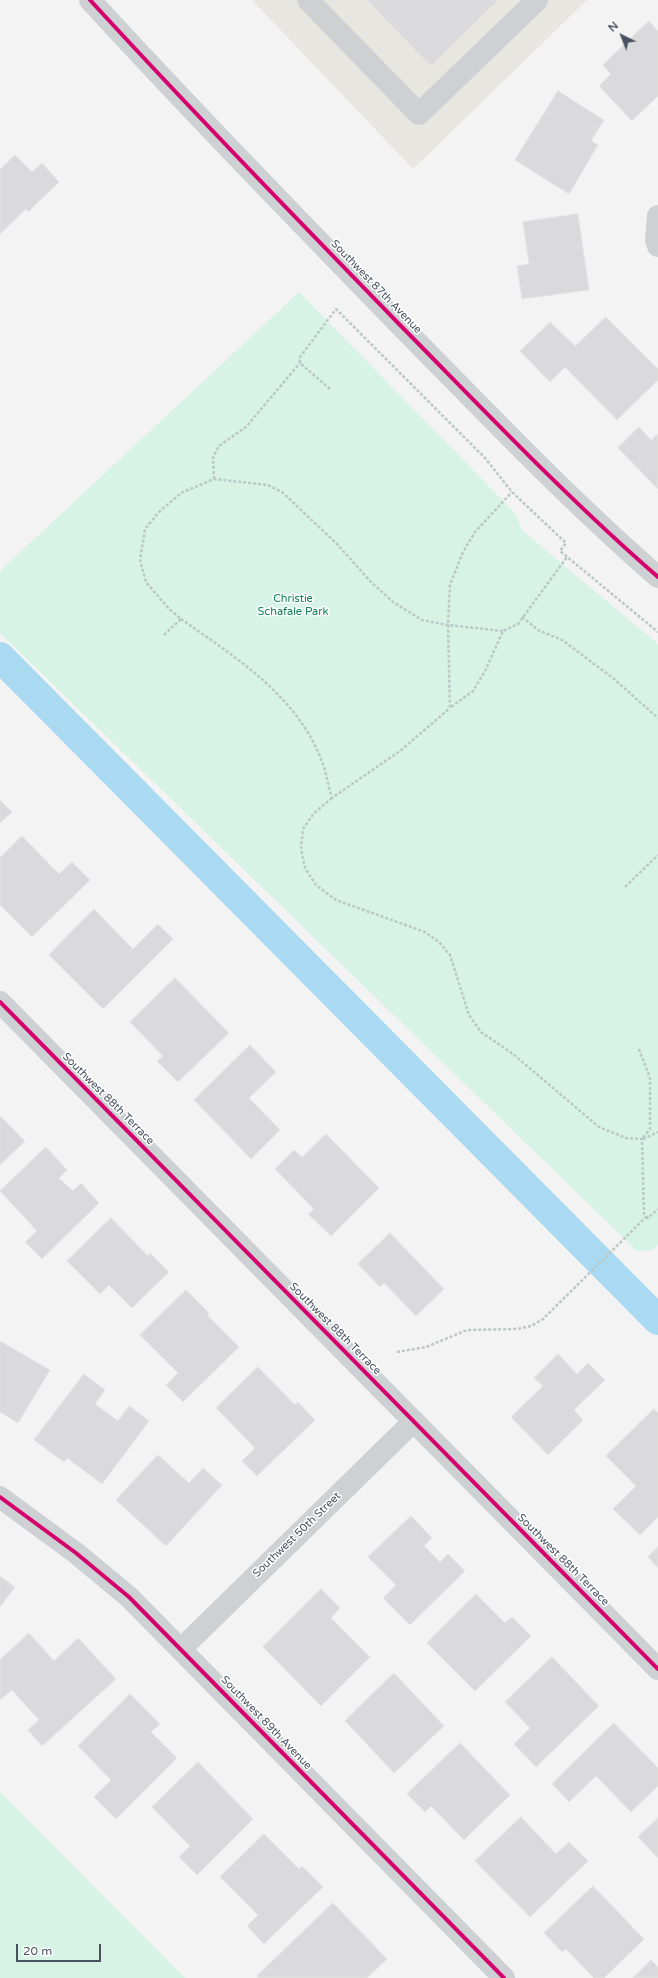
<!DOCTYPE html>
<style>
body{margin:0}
#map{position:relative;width:658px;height:1978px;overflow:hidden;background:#f3f3f3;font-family:"Varela Round",sans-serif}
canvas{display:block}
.north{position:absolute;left:602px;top:16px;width:40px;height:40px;-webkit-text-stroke:3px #fff;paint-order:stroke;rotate:317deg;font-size:11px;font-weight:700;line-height:16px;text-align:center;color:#485261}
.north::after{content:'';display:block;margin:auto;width:14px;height:18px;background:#485261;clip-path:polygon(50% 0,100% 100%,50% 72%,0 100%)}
.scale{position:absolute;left:16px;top:1944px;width:85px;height:18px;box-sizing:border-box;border:2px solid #485261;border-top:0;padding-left:5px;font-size:12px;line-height:14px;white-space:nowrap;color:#485261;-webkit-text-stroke:3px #fff;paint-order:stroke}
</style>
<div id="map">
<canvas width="658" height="1978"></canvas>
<div class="north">N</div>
<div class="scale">20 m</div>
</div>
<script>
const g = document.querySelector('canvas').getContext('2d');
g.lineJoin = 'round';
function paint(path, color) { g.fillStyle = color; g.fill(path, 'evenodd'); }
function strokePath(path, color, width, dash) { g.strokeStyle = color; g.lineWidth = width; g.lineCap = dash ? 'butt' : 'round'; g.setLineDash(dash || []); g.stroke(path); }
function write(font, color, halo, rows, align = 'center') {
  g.font = font + ' "Varela Round",sans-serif'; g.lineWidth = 3; g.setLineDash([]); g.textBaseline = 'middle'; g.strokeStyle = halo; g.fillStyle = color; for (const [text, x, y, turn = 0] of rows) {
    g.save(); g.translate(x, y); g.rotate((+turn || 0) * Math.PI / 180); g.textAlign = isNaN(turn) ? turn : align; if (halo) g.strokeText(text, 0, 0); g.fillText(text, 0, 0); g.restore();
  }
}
paint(new Path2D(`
 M252 0H587L413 169Z`), '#e7e6e1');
paint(new Path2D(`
 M299 292 513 511 524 532 658 644V1245L652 1250 637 1251 0 633V571Z
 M0 1792 185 1978H0Z`), '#d6f3e5');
strokePath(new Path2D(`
 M0 657 658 1320`), '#a9daf2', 30);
const building = new Path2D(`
 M367 0H498L431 66Z
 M649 21 658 31V96L632 121 599 86 611 74 603 65Z
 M558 91 604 120 591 141 598 145 569 194 515 160Z
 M15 155 32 172 42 163 59 182 28 212 26 209 0 234V170Z
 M578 214 589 290 522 299 517 266 529 264 523 222Z
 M606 317 658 369V380L617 420 565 367 550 382 520 351 550 322 575 346Z
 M639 427 651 440 658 434V489L618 448Z
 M0 800 12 812 0 823Z
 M22 836 59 874 72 862 90 880 32 937 0 905V858Z
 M94 909 133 949 158 924 173 939 103 1009 49 955Z
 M175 978 229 1033 178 1082 157 1061 163 1056 130 1022Z
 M250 1045 276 1072 249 1098 280 1130 251 1159 194 1100Z
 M0 1116 25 1141 0 1165Z
 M326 1134 379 1188 331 1236 308 1214 314 1209 275 1169 294 1150 302 1157Z
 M46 1147 67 1170 59 1178 73 1191 81 1183 99 1203 42 1259 25 1242 37 1231 0 1191Z
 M111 1218 148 1256 150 1253 169 1272 132 1308 109 1285 100 1294 67 1261Z
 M390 1233 444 1289 416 1316 384 1283 380 1287 358 1264Z
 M186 1290 209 1313 207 1315 239 1347 183 1402 166 1385 178 1373 140 1335Z
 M0 1341 50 1370 18 1423 0 1412Z
 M558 1354 577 1374 588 1363 605 1380 574 1410 583 1420 548 1455 511 1417 543 1386 534 1378Z
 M258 1367 295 1405 298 1402 315 1420 257 1476 242 1461 255 1448 216 1408Z
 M84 1374 105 1390 95 1404 118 1421 129 1406 149 1421 102 1484 67 1458 64 1462 34 1440Z
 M654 1409 658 1413V1517L640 1535 613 1509 636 1486 606 1456Z
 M158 1455 189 1483 203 1468 222 1485 166 1546 116 1500Z
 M411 1516 432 1538 424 1546 440 1562 448 1554 465 1571 410 1625 383 1598 396 1585 368 1557Z
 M658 1547V1568L648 1557Z
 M0 1576 15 1587 0 1607Z
 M321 1589 340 1608 331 1618 370 1657 321 1706 263 1647Z
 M476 1594 505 1623 512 1617 531 1636 475 1691 427 1643Z
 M29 1633 54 1661 78 1638 116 1679 42 1746 28 1730 39 1720 12 1690 0 1700V1660Z
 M552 1657 599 1706 536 1767 514 1744 530 1728 505 1702Z
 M394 1673 444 1726 394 1773 345 1721Z
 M130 1694 160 1724 151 1732 177 1758 116 1819 94 1797 111 1780 78 1746Z
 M614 1723 658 1768V1786L631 1812 596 1776 569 1802 552 1784Z
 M460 1743 510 1795 464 1840 431 1806 425 1812 407 1794Z
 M198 1762 253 1819 197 1875 179 1857 190 1846 152 1807Z
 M521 1817 556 1854 569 1842 588 1861 530 1917 475 1861Z
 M658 1818V1858L638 1837Z
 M264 1834 299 1869 302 1866 323 1887 264 1944 247 1926 258 1915 220 1877Z
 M593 1886 644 1939 604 1978H594L566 1949 562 1952 544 1933Z
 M333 1903 387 1959 367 1978H258L257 1976Z
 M651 1960 658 1967V1978H633Z`);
paint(building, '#dadadc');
strokePath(building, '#e4e4e5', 1);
strokePath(new Path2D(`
 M330 389 300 363V357L336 309 485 458 512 492 566 543 560 551 658 632
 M214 479 213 457 219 446 246 427 300 363
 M522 617 538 630 562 640 614 679 658 718
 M181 619C235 657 296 695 321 759 326 771 328 785 332 798L400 751 450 708
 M503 631 448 625 450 708 473 691 485 671 503 631 518 624 567 557
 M164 635 181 619 169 609 146 582 140 560 145 529 159 512 181 493 214 479 268 485 282 492 337 544 371 582 393 602 422 620 448 625 450 585 463 552 475 532 512 492
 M332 798 314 813 303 829 301 848 305 868 316 885 336 900 425 932 439 942 450 955 469 1015 481 1032 513 1054 599 1127 626 1138 642 1139 644 1214 648 1218 658 1209
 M625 887 658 855
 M639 1049 650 1078V1129L642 1139
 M643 1139 658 1132
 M397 1352 426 1347 467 1330 517 1329 531 1326 543 1319 646 1217`), '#bbc8c5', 2.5, [3, 2]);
strokePath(new Path2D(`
 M90 0C191 110 295 217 399 324 484 410 567 498 658 577
 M308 0 419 114 537 0
 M658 216 656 240 658 246
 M0 1002 658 1669
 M0 1497 76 1553 129 1597 504 1978
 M181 1649 414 1421`), '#ced1d4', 22);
strokePath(new Path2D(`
 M90 0C191 110 295 217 399 324 484 410 567 498 658 577
 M0 1002 658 1669
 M0 1497 76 1553 129 1597 504 1978`), '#d6006c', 4);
write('11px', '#485261', '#fff', [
 ["Southwest 87th Avenue",376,287,46],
 ["Southwest 88th Terrace",108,1099,45],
 ["Southwest 88th Terrace",335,1329,45],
 ["Southwest 50th Street",297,1535,-44],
 ["Southwest 88th Terrace",563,1560,45],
 ["Southwest 89th Avenue",266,1723,46]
]);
write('11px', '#118357', '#fff', [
 ["Christie",293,599],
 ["Schafale Park",293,612]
]);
</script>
